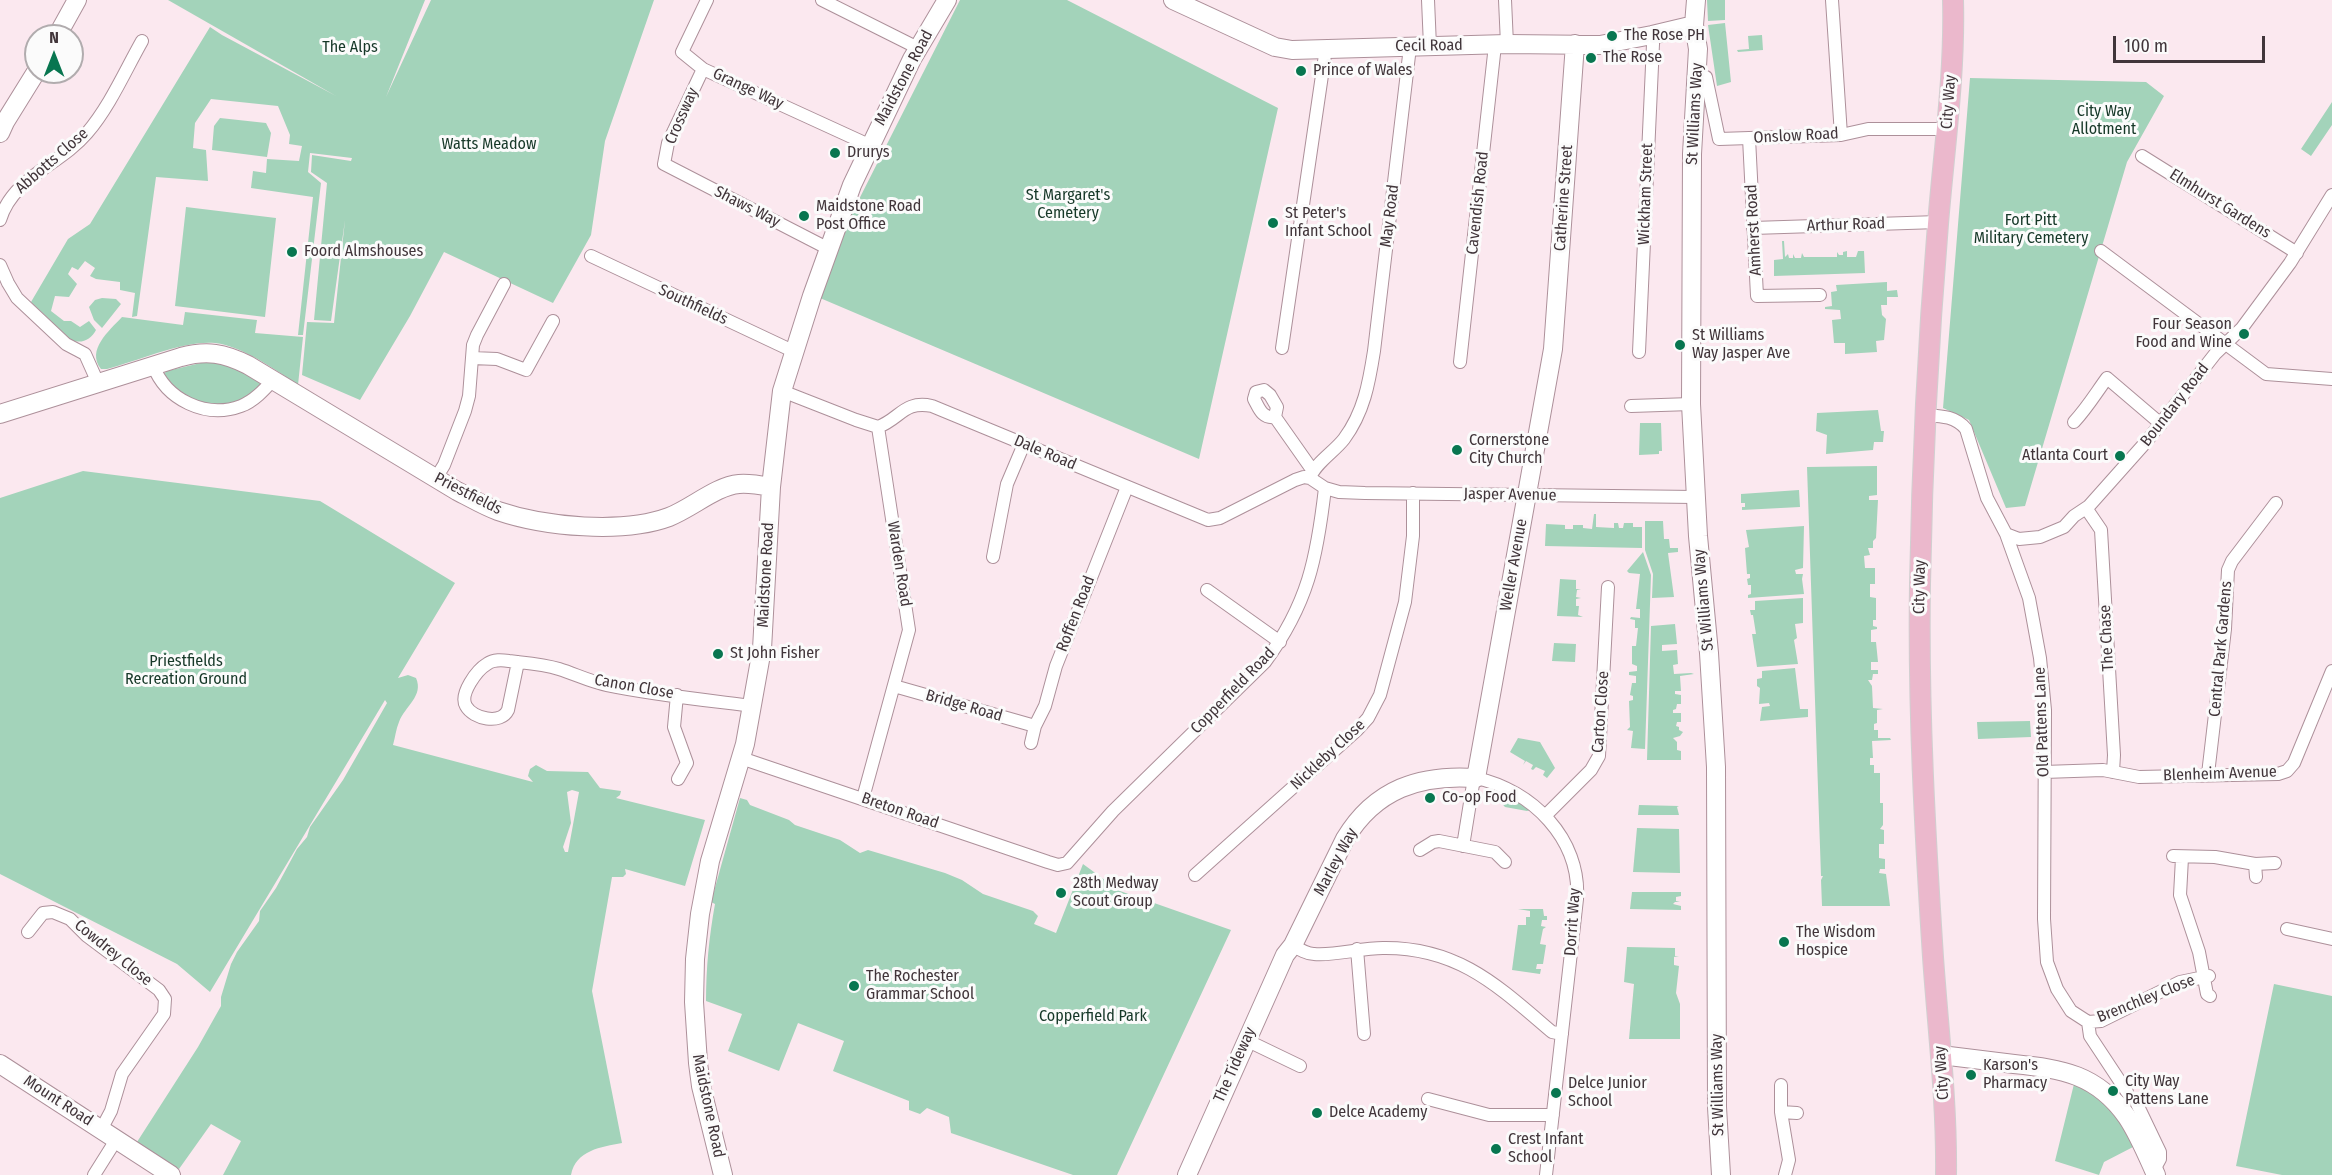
<!DOCTYPE html>
<style>
body{margin:0}
#map{position:relative;width:2332px;height:1175px;overflow:hidden;background:#fbe8ef;font-family:"Fira Sans Condensed",sans-serif}
canvas{display:block}
.north{position:absolute;left:24px;top:24px;width:60px;height:60px;box-sizing:border-box;background:#fbfbfb;border:2px solid #b1acae;border-radius:50%;rotate:0deg;font-size:16px;font-weight:700;line-height:24px;text-align:center;color:#41353a}
.north::after{content:'';display:block;margin:auto;width:21px;height:27px;background:#087650;clip-path:polygon(50% 0,100% 100%,50% 72%,0 100%)}
.scale{position:absolute;left:2113px;top:36px;width:152px;height:27px;box-sizing:border-box;border:3px solid #41353a;border-top:0;padding-left:8px;font-size:18px;line-height:21px;white-space:nowrap;color:#41353a;-webkit-text-stroke:4px #fbfbfb;paint-order:stroke}
</style>
<div id="map">
<canvas width="2332" height="1175"></canvas>
<div class="north">N</div>
<div class="scale">100 m</div>
</div>
<script>
const g = document.querySelector('canvas').getContext('2d');
g.lineJoin = 'round';
function paint(path, color) { g.fillStyle = color; g.fill(path, 'evenodd'); }
function strokePath(path, color, width, dash) { g.strokeStyle = color; g.lineWidth = width; g.lineCap = dash ? 'butt' : 'round'; g.setLineDash(dash || []); g.stroke(path); }
function write(font, color, halo, rows, align = 'center') {
  g.font = font + ' "Fira Sans Condensed",sans-serif'; g.lineWidth = 6; g.setLineDash([]); g.textBaseline = 'middle'; g.strokeStyle = halo; g.fillStyle = color; for (const [text, x, y, turn = 0] of rows) {
    g.save(); g.translate(x, y); g.rotate((+turn || 0) * Math.PI / 180); g.textAlign = isNaN(turn) ? turn : align; if (halo) g.strokeText(text, 0, 0); g.fillText(text, 0, 0); g.restore();
  }
}
paint(new Path2D(`
 M168 0H425L386 97 431 0H654L605 141 591 235 553 303 444 252 410 316 360 400 302 375 307 322 334 323 345 220 331 321 314 320 327 183 311 172 312 155 351 161 352 158 310 153 308 172 321 183 303 335H298L313 197 251 188 253 171 266 173 267 159 299 161 302 146 289 144 290 135 278 106 211 99 195 123 193 148 206 150 208 181 156 177 137 316 132 317 135 293 120 290V282L96 279 90 276 95 268 85 261 78 270 72 267 68 274 77 284 69 297 55 296 51 311 64 321H71L80 327 89 321 96 330C91 340 80 345 70 339L31 302 68 239 90 224 210 27 222 35 336 96Z
 M960 0H1067L1278 108 1199 459 820 298 848 221Z
 M1707 0H1725V20L1708 21Z
 M1725 23 1731 82 1717 86 1708 25Z
 M1762 35 1763 50 1738 52 1737 50 1749 49 1748 36Z
 M1970 78 2146 82 2164 96 2127 162 2025 506 2006 508 1969 420 1943 408Z
 M2332 102V125L2311 156 2301 149Z
 M220 118 266 123 271 133 267 157 212 150 214 126Z
 M186 207 276 218 265 317 175 306Z
 M1782 241H1784L1785 257 1788 254 1789 258H1793V254L1795 258H1801L1802 253 1804 257H1837V252L1839 255H1843V252L1847 251V257H1856L1858 251H1864L1865 273 1774 276V260L1783 259Z
 M1887 282V291L1897 290 1898 297H1887V305H1881L1882 315 1886 319 1884 340 1876 341 1877 352 1845 354V343H1834L1832 320 1841 319 1840 310 1825 309V307L1832 306 1831 292 1837 291 1836 285Z
 M102 298 116 299 121 304 102 328 94 320 89 307 95 300Z
 M185 312 257 320 255 333 303 337 298 385C276 370 242 346 215 343 185 340 137 361 107 369H101C86 350 109 331 122 317L183 325Z
 M209 361 235 368 259 382 262 386 247 398 221 406 185 399 162 375 167 371Z
 M1878 410 1881 431H1884L1883 442H1874L1873 450 1826 454 1827 435 1816 431 1817 413Z
 M1640 423H1661L1662 451H1659V454L1639 455Z
 M1877 466V495L1869 496V500H1878L1876 538 1873 541V548H1868L1870 555 1864 556 1865 568H1875V584H1870V597L1876 598V620H1873V626L1877 627V629L1871 630V642H1876L1878 662H1871V670H1878V674H1873L1872 680H1868L1872 686 1873 708 1883 709 1877 710V723L1874 724V730H1878V738H1890L1891 740 1872 741 1873 758H1870V765H1874V773H1880V803H1883V825L1880 829 1884 830V844H1879V858L1885 859V869H1880L1879 873 1886 874 1890 906H1822L1821 880 1823 876H1821L1807 467Z
 M83 471 320 501 455 583 398 678 408 675 416 678C424 696 405 706 399 722 396 729 395 738 393 745L533 782 528 776 530 769 536 765 547 771 588 772 600 788 621 791 620 795 616 798 705 820 685 886 625 869 626 874 623 877H612L592 991 622 1143C601 1147 576 1150 571 1175H223L241 1141 211 1124 179 1169 137 1142 198 1047 221 1006V997L231 964 237 952 259 921 260 911 276 888 297 849 307 837 310 827 343 780 387 703 385 700 210 992 177 964 0 874V498ZM572 790 579 792 568 852H565L563 847 571 823 567 792Z
 M1799 490 1800 507 1742 510V507H1745V503H1741V494Z
 M1594 514H1596V527L1614 528V523H1618L1619 528H1623L1624 523H1633V527H1642V548L1545 546 1546 524 1565 525V529H1573V525H1583V528L1592 529Z
 M1645 521H1663L1664 539H1669L1670 548H1678V552L1668 553 1674 597 1652 598 1653 574 1645 550Z
 M1804 526 1803 568 1795 570 1796 574H1803L1802 579 1804 594 1748 598V595L1751 594V585H1748L1747 579 1750 578V574H1747L1745 548 1749 547 1746 530Z
 M1643 552 1651 575 1645 749 1631 748 1633 731 1627 730 1630 727 1629 701 1633 700V696L1630 695 1632 683H1636V676L1629 675V672L1637 671V666L1632 664V646H1636L1638 628H1635V620L1630 619 1631 617 1640 618V609H1636L1640 574 1629 573 1627 571Z
 M1560 579 1576 580V589H1581L1577 590 1576 597 1581 598 1576 599V606H1579L1578 615 1583 617 1557 616Z
 M1803 598V623L1795 624 1797 638 1794 640 1798 664 1757 667 1752 634H1756L1753 615H1751L1750 610H1755V601Z
 M1675 624 1677 644 1662 645V651L1677 650 1678 664 1673 665 1674 674 1691 673 1694 674 1680 676 1681 691H1675V694L1681 695V704H1677L1676 709 1673 710V713H1681V722H1677L1676 726 1679 727V730L1683 732 1680 736 1673 738 1677 742V750L1681 751V760H1647L1651 626Z
 M1554 643 1576 644 1575 662 1552 661Z
 M1795 668 1800 709H1808V717L1760 721 1762 707 1770 706 1769 703 1759 704 1760 688 1757 686V679L1762 678V671Z
 M2030 721 2031 737 1978 739 1977 722Z
 M1518 738 1540 742 1555 768 1547 778 1543 775 1545 771 1536 767 1533 770 1531 769 1533 765 1526 761 1523 765 1525 761 1510 752Z
 M1488 788 1511 796 1531 810 1527 811 1505 807Z
 M740 798 747 800 750 805 789 820 795 825 840 840 860 853 868 850 945 873 962 880 983 894 1033 911 1038 916 1034 924 1056 933 1083 864 1120 891 1231 930 1117 1175H1073L951 1133 949 1117 927 1108 920 1114 909 1110V1101L833 1071 844 1041 798 1023 779 1071 728 1051 742 1014 706 1001C706 968 709 937 715 904L711 902Z
 M1639 805 1679 806 1677 807 1679 815H1638Z
 M1637 828 1679 829 1680 873 1633 872Z
 M1632 892H1681V896L1676 897V901L1680 902H1675L1673 904 1681 906V910L1630 909Z
 M1518 909H1543L1544 916H1547V920H1542L1541 926 1546 927 1543 929 1540 944 1546 945 1543 964H1537L1536 969H1541L1540 974 1512 970 1518 925H1526V917H1530V911Z
 M1627 947 1675 948V956H1679L1674 957V965L1679 966 1676 993 1680 1004V1039H1629L1634 984 1624 982Z
 M2274 984 2332 996V1175H2282L2236 1166Z
 M2074 1084C2103 1098 2122 1117 2133 1147L2104 1162 2099 1175 2055 1161Z`), '#a3d3ba');
const street = new Path2D(`
 M707 0 682 52 703 69 869 145
 M822 0 918 48
 M1428 0 1430 46
 M1505 0 1507 44
 M1832 0 1841 135
 M703 69 668 143 664 164 829 249
 M1696 73 1706 77 1719 139 1841 135 1868 129H1947
 M1749 138 1757 296 1820 295
 M2142 156 2297 253
 M0 220C13 177 60 165 87 133 110 106 125 71 142 41
 M1753 228 1938 222
 M2101 251 2266 374 2332 379
 M591 256 795 352
 M0 265 8 283 17 298 66 344 85 354 98 383
 M1282 348 1326 48
 M1639 352 1653 44 1652 35
 M472 358 497 359 526 370 553 321
 M1460 362 1495 45
 M153 365C166 400 206 419 241 406 254 401 264 390 273 380
 M782 391 856 420 878 427 909 630 863 798
 M1631 406 1691 404
 M1925 415C1941 416 1955 416 1966 429L1987 498 2006 534 2029 598 2040 658 2045 710 2044 919 2047 962 2057 989 2071 1011 2088 1022 2101 1021 2180 982 2209 976
 M1275 417C1262 419 1259 408 1254 399L1256 392 1264 390 1270 395 1277 407 1275 417 1313 471
 M2074 422C2087 408 2096 393 2107 378L2161 424
 M878 427C900 419 904 400 932 406L1208 520 1220 518 1295 480 1304 477 1310 478C1315 463 1334 452 1344 439 1364 412 1369 383 1374 351L1410 47
 M436 478 444 465 465 411 469 396 473 345 477 335 504 284
 M1325 488 1339 492 1365 493 1695 497
 M2086 508 2101 530 2114 755 2113 772
 M2006 534 2019 539 2040 537 2064 527 2074 516 2089 506 2146 442 2215 354 2242 328 2290 263 2332 195
 M993 557 1007 484 1024 444
 M1207 590 1280 642
 M518 662 508 710C501 725 473 719 466 706 459 694 477 670 487 664 494 659 502 660 509 661 526 663 543 664 559 669 575 674 591 682 607 685 655 695 705 700 753 706
 M894 686 1035 726
 M677 695 674 727 687 763 678 779
 M1031 743 1035 726 1045 706 1056 666 1127 487
 M741 758 1048 862 1058 865 1067 863 1113 811 1265 662C1308 604 1317 558 1325 488L1310 478
 M2044 772 2103 770 2139 777 2278 774 2287 771 2294 763 2332 671
 M2208 774 2225 629 2228 570 2232 561 2276 503
 M1476 778C1532 790 1581 839 1577 899L1546 1175
 M1545 816 1591 770 1599 756 1608 587
 M1463 846 1474 778
 M1420 850 1433 842 1439 841 1495 852 1505 862
 M2173 856 2215 857 2255 864 2275 863
 M2182 858 2180 895 2199 952 2207 994 2210 996
 M2255 864 2256 877
 M1195 875 1357 730 1368 718 1380 695 1405 602 1413 536V493
 M2287 929 2332 939
 M28 932 43 913 53 912 70 919 87 936 159 990 165 999 164 1014 122 1074 111 1111 102 1128
 M1293 945C1299 949 1306 954 1314 954 1334 956 1361 948 1383 948 1459 947 1499 987 1552 1032L1562 1034
 M1357 949 1364 1034
 M2088 1022 2090 1036 2127 1092
 M1246 1040 1300 1066
 M1781 1085V1112L1789 1160 1785 1175
 M1428 1099 1489 1115H1553
 M2137 1104 2160 1152V1159L2154 1170
 M1781 1112 1797 1113
 M94 1175 116 1140`);
const secondary = new Path2D(`
 M1173 0 1275 47 1292 50 1507 44 1600 45 1652 35 1694 25
 M1696 0 1694 25 1698 49 1692 154 1691 404 1698 536 1709 653 1716 767 1717 1107 1721 1175
 M57 36 77 0
 M0 133 5 122 36 72
 M0 414 181 357C207 350 224 353 248 365L457 491C471 498 484 506 498 511 545 527 623 534 669 517 692 508 716 486 739 484 749 483 760 485 771 487
 M1941 1055C1965 1058 1990 1061 2014 1064 2062 1069 2097 1074 2127 1117 2139 1135 2147 1155 2156 1175
 M0 1064 171 1175
 M723 1175 701 1086 698 1063 694 1002 695 959 700 914 710 861 745 744 762 649 771 487 782 391 812 296 852 185 912 59 947 0
 M1187 1175 1285 955 1293 945 1345 839C1375 789 1420 774 1476 778L1553 349 1575 44`);
const primary = new Path2D(`
 M1946 1175C1947 1102 1938 1029 1933 957 1925 833 1918 708 1920 584 1922 464 1928 344 1938 224 1944 149 1955 75 1953 0`);
strokePath(street, '#ad909a', 14);
strokePath(secondary, '#ad909a', 20);
strokePath(primary, '#d1cfd0', 22);
strokePath(street, '#fff', 12);
strokePath(secondary, '#fff', 18);
strokePath(primary, '#ebb8cc', 20);
for (const [x, y, r, color] of [
 [1612,36,6,"#087650"],
 [1591,58,6,"#087650"],
 [1301,71,6,"#087650"],
 [835,153,6,"#087650"],
 [804,216,6,"#087650"],
 [1273,223,6,"#087650"],
 [292,252,6,"#087650"],
 [2244,334,6,"#087650"],
 [1680,345,6,"#087650"],
 [1457,450,6,"#087650"],
 [2120,456,6,"#087650"],
 [718,654,6,"#087650"],
 [1430,798,6,"#087650"],
 [1061,893,6,"#087650"],
 [1784,942,6,"#087650"],
 [854,986,6,"#087650"],
 [1971,1075,6,"#087650"],
 [2113,1091,6,"#087650"],
 [1556,1093,6,"#087650"],
 [1317,1113,6,"#087650"],
 [1496,1149,6,"#087650"]
]) { const dot = new Path2D(); dot.arc(x, y, r, 0, 2 * Math.PI); g.fillStyle = color; g.fill(dot); strokePath(dot, '#fbfbfb', 2); }
write('16px', '#41353a', '#fbfbfb', [
 ["The Rose PH",1624,36],
 ["The Rose",1603,58],
 ["Prince of Wales",1313,71],
 ["Drurys",847,153],
 ["Maidstone Road",816,207],
 ["Post Office",816,225],
 ["St Peter's",1285,214],
 ["Infant School",1285,232],
 ["Foord Almshouses",304,252],
 ["Four Season",2232,325,"right"],
 ["Food and Wine",2232,343,"right"],
 ["St Williams",1692,336],
 ["Way Jasper Ave",1692,354],
 ["Cornerstone",1469,441],
 ["City Church",1469,459],
 ["Atlanta Court",2108,456,"right"],
 ["St John Fisher",730,654],
 ["Co-op Food",1442,798],
 ["28th Medway",1073,884],
 ["Scout Group",1073,902],
 ["The Wisdom",1796,933],
 ["Hospice",1796,951],
 ["The Rochester",866,977],
 ["Grammar School",866,995],
 ["Karson's",1983,1066],
 ["Pharmacy",1983,1084],
 ["City Way",2125,1082],
 ["Pattens Lane",2125,1100],
 ["Delce Junior",1568,1084],
 ["School",1568,1102],
 ["Delce Academy",1329,1113],
 ["Crest Infant",1508,1140],
 ["School",1508,1158]
], 'left');
write('16px', '#41353a', '#fbfbfb', [
 ["Cecil Road",1429,46,-1],
 ["Maidstone Road",904,78,-62],
 ["Grange Way",748,89,25],
 ["City Way",1949,102,-86],
 ["St Williams Way",1695,114,-87],
 ["Crossway",682,116,-66],
 ["Onslow Road",1796,136,-3],
 ["Abbotts Close",52,161,-41],
 ["Wickham Street",1646,194,-88],
 ["Catherine Street",1564,198,-86],
 ["Cavendish Road",1478,203,-84],
 ["Elmhurst Gardens",2220,204,32],
 ["Shaws Way",747,207,27],
 ["May Road",1390,216,-83],
 ["Arthur Road",1846,225,-2],
 ["Amherst Road",1754,230,-93],
 ["Southfields",693,305,25],
 ["Boundary Road",2175,405,-52],
 ["Dale Road",1045,453,23],
 ["Priestfields",468,494,27],
 ["Jasper Avenue",1510,495,1],
 ["Warden Road",899,564,81],
 ["Weller Avenue",1514,565,-80],
 ["Maidstone Road",766,575,-87],
 ["City Way",1920,587,-89],
 ["St Williams Way",1704,600,-95],
 ["Roffen Road",1076,614,-69],
 ["The Chase",2107,638,-93],
 ["Central Park Gardens",2221,649,-85],
 ["Canon Close",634,687,10],
 ["Copperfield Road",1233,691,-46],
 ["Bridge Road",964,706,16],
 ["Carton Close",1601,712,-86],
 ["Old Pattens Lane",2042,722,-92],
 ["Nickleby Close",1328,755,-43],
 ["Blenheim Avenue",2220,774,-2],
 ["Breton Road",900,811,19],
 ["Marley Way",1336,862,-62],
 ["Dorrit Way",1573,922,-86],
 ["Cowdrey Close",113,953,39],
 ["Brenchley Close",2146,999,-22],
 ["The Tideway",1235,1065,-66],
 ["City Way",1942,1073,-94],
 ["St Williams Way",1718,1085,-91],
 ["Mount Road",58,1101,33],
 ["Maidstone Road",708,1106,78]
]);
write('16px', '#163828', '#fbfbfb', [
 ["The Alps",350,48],
 ["City Way",2104,112],
 ["Allotment",2104,130],
 ["Watts Meadow",489,145],
 ["St Margaret's",1068,196],
 ["Cemetery",1068,214],
 ["Fort Pitt",2031,221],
 ["Military Cemetery",2031,239],
 ["Priestfields",186,662],
 ["Recreation Ground",186,680],
 ["Copperfield Park",1093,1017]
]);
</script>
